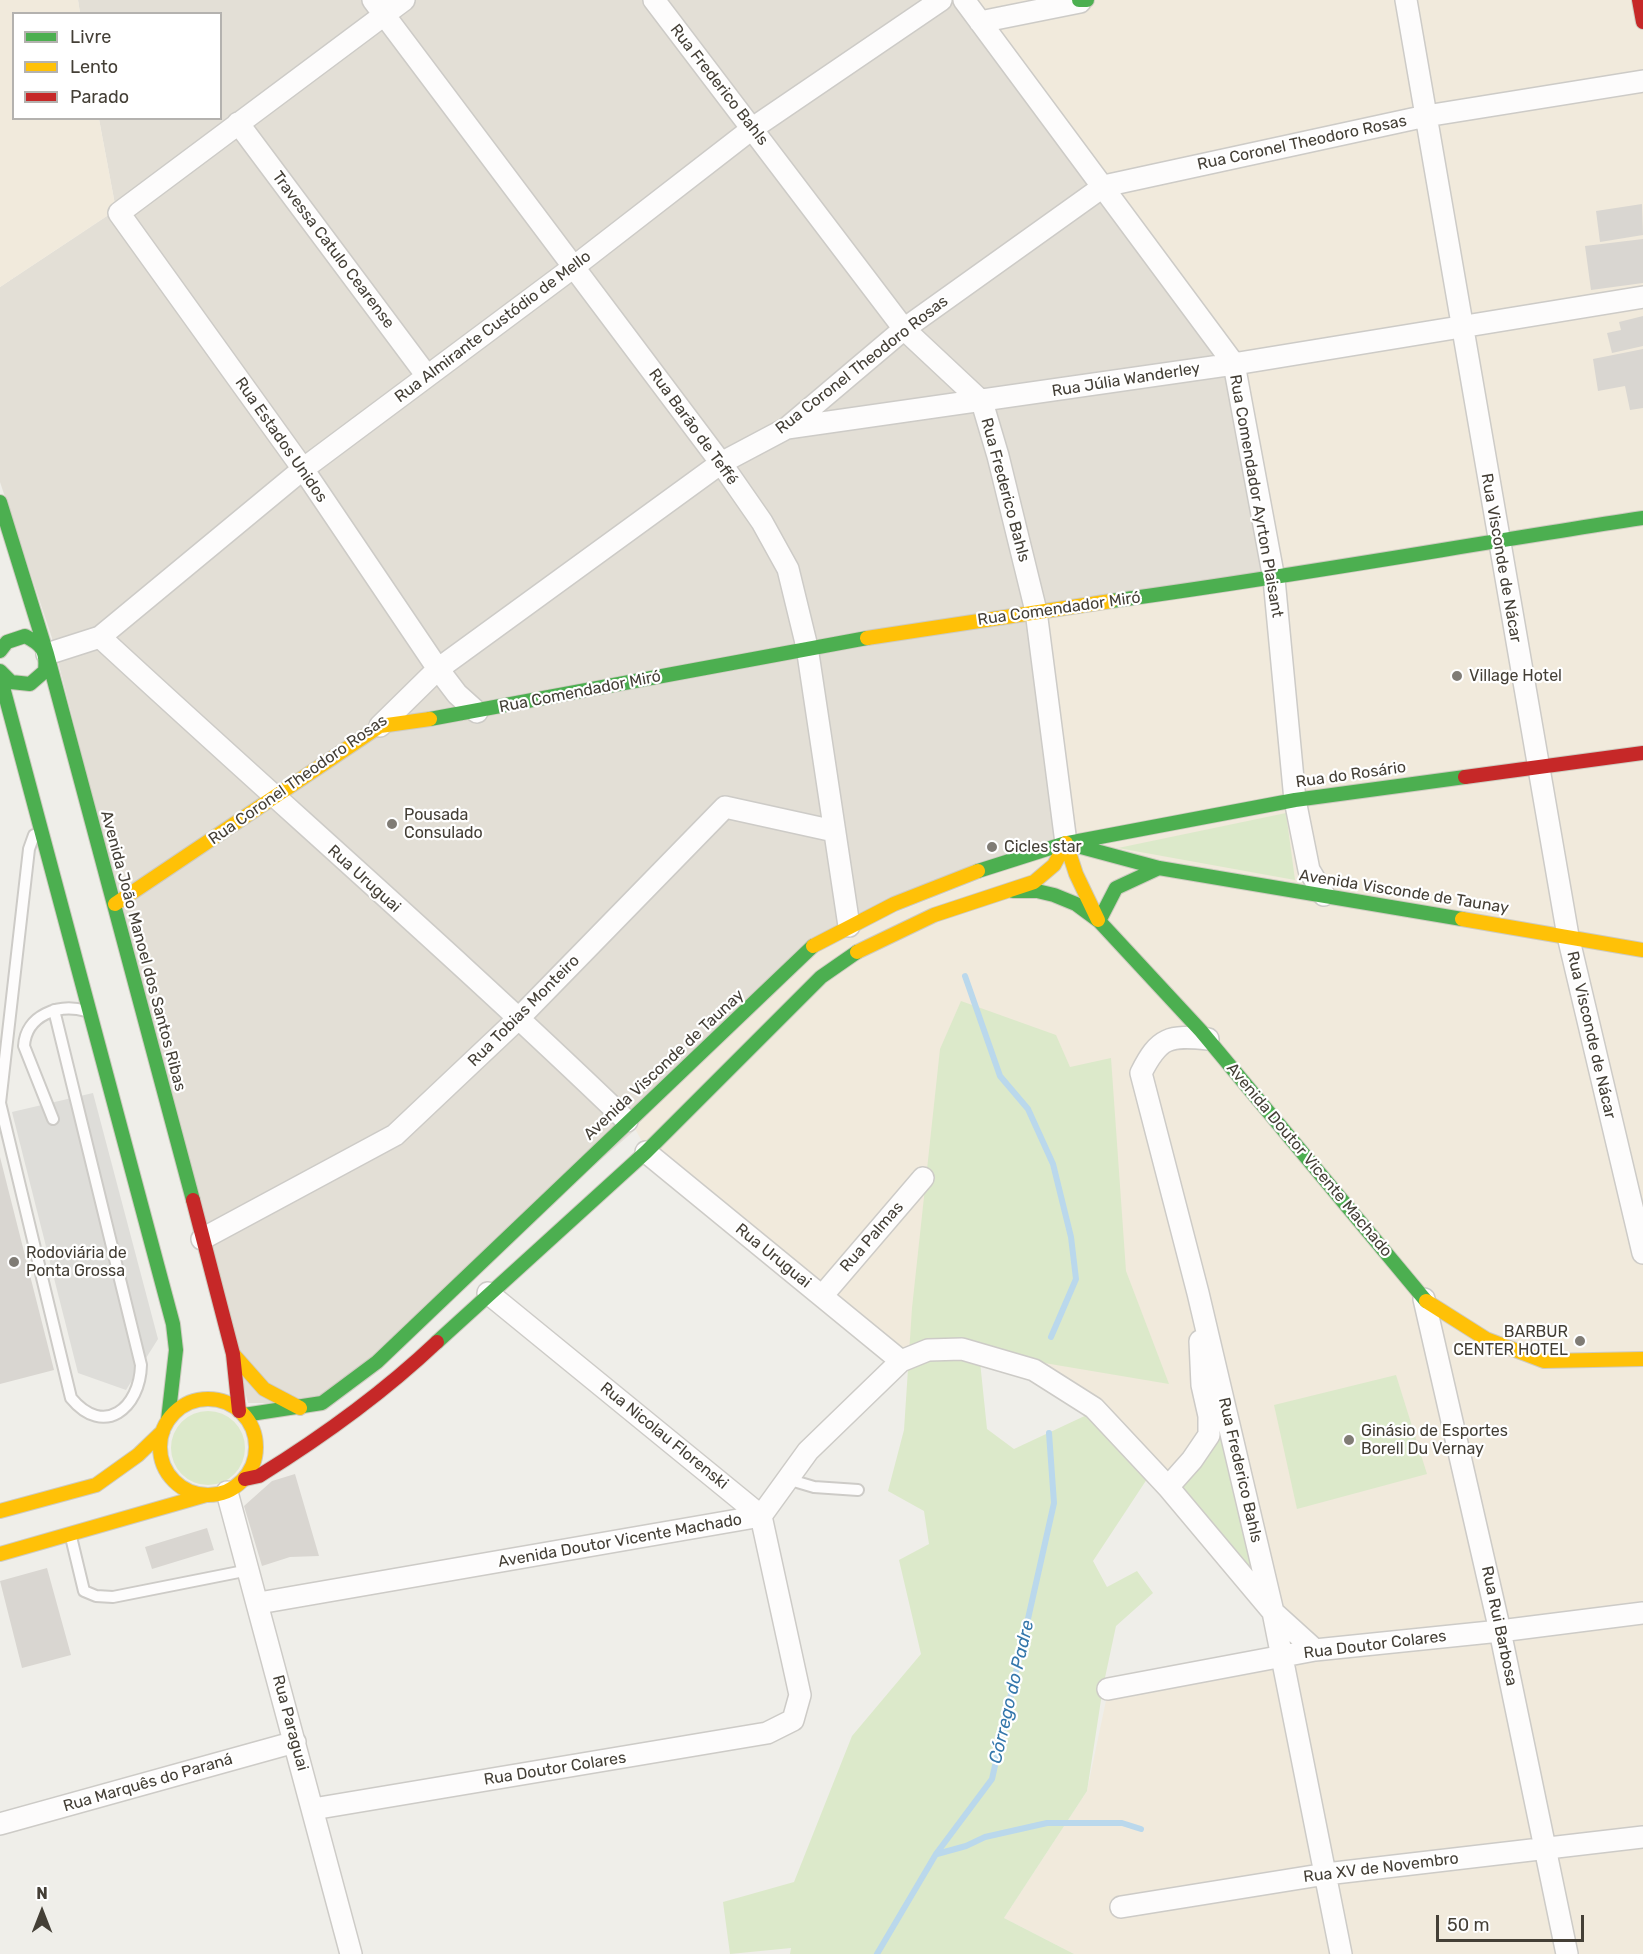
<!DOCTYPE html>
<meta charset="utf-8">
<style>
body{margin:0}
#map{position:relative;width:1643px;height:1954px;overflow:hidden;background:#efeee9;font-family:Rubik,sans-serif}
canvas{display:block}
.legend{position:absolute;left:12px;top:12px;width:210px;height:108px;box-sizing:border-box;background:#fff;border:2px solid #b4b2af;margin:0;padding:8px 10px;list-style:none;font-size:18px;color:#443f36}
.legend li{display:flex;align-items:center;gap:12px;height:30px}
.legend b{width:30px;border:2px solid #b4b2af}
.north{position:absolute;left:12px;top:1882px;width:60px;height:60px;-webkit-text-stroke:4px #fff;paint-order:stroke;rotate:0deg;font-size:16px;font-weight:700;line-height:24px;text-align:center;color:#443f36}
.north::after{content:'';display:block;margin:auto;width:21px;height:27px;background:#443f36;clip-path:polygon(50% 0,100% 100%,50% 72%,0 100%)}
.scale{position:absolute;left:1436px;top:1915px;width:148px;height:27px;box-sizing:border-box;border:3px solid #443f36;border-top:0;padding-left:8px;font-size:18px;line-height:21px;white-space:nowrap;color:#443f36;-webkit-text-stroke:4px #fff;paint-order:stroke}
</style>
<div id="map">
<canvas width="1643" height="1954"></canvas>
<ul class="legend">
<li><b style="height:8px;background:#4caf50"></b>Livre</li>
<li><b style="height:8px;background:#ffc107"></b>Lento</li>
<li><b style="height:8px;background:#c62828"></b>Parado</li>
</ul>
<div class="north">N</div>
<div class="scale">50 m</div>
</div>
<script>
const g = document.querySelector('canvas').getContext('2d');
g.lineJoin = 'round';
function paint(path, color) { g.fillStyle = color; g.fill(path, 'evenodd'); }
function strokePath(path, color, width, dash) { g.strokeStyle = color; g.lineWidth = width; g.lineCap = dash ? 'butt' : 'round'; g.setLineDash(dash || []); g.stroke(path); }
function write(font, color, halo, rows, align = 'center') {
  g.font = font + ' Rubik,sans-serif'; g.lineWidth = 4.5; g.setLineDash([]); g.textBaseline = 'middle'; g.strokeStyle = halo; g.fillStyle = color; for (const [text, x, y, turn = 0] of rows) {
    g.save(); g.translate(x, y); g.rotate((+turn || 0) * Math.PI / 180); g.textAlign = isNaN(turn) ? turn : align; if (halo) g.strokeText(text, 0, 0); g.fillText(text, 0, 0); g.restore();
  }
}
paint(new Path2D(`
 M78 0H963L1230 366 1269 578 1078 841 894 904 322 1403H248L52 638 0 482V287L116 210 99 119 220 118V14L80 13Z`), '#e3dfd6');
paint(new Path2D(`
 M0 0H78L80 13 14 14V118L99 119 116 210 0 287Z
 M965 0H1643V1954H1074L1004 1918 1087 1791 1108 1691 1286 1647 1157 1472 1036 1368 901 1358 647 1150 630 1120 818 943 1078 841 1042 613 1272 578 1230 366Z`), '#f1eadc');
paint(new Path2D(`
 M1286 813 1295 880 1118 848Z
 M961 1001 1056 1035 1070 1067 1111 1058 1126 1271 1169 1384 979 1352 987 1429 1014 1449 1091 1413 1149 1476 1093 1561 1107 1587 1137 1571 1153 1593 1116 1626 1103 1687 1087 1791 1004 1918 1074 1954H790L791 1948 730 1954 723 1902 794 1882 852 1736 921 1654 899 1560 929 1544 924 1511 888 1491 904 1430 912 1308 940 1049Z
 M1396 1375 1427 1474 1297 1509 1274 1405Z
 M1208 1382 1257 1577 1182 1490V1484L1204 1456Z
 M171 1448a37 37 0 1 1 74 0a37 37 0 1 1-74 0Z`), '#dce9ca');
paint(new Path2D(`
 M93 1093 158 1339 126 1390 78 1373 12 1112Z`), '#deddd9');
strokePath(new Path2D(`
 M965 976 1000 1076 1028 1109 1053 1164 1071 1237 1076 1279 1051 1337
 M937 1854 966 1846 985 1837 1047 1823H1122L1141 1829
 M877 1954 936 1854 992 1779 1054 1503 1049 1433`), '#bad8ec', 6);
paint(new Path2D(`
 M1642 204 1643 235 1600 242 1596 211Z
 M1643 239V283L1591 290 1585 246Z
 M1643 316V346L1612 353 1607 333 1621 330 1619 322Z
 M1643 349V408L1630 410 1625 386 1598 391 1593 359Z
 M0 1157 54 1370 0 1384Z
 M295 1474 319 1556 290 1557 262 1566 244 1506 272 1481Z
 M207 1528 214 1550 152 1569 145 1547Z
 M47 1568 71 1655 22 1668 0 1581Z`), '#d9d6d1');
const lane = new Path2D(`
 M34 835 29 849 0 1103 71 1398C104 1438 140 1408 141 1365L54 1010
 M53 1119 24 1046C26 1015 59 1003 86 1011
 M787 1479 814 1487 858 1490
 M71 1537 84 1591 96 1596 113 1597 249 1570`);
const street = new Path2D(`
 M373 0 721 463 762 522 788 569 807 647 849 926
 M404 0 119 213 303 469 438 669 457 694 477 712
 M654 0 904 329 982 402 998 456 1036 611 1066 843
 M964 0 1234 364 1274 579 1295 800 1309 870 1324 895
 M1406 0 1568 936 1643 1253
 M980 22 1080 2
 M238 123 427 376
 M787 428 1234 364 1643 297
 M100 637C275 799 456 956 627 1121
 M47 654 100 637 303 469 575 266 753 128 941 0
 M380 726 438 669 721 463 787 428 904 329 1104 186 1426 116 1643 81
 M1208 1039C1169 1035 1159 1037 1141 1073L1198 1293 1273 1612 1341 1954
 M646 1152 901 1361
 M202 1239 395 1135 520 1017 725 807 834 831
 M822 1296 923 1178
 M1424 1299 1500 1631 1567 1954
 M1168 1487 1192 1460 1209 1435V1416L1202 1385 1200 1341
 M227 1492 351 1954
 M259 1603 761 1516 808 1451 901 1361 928 1350 962 1349 1034 1370 1094 1408 1168 1487 1273 1612 1315 1650
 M1108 1689 1315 1650 1500 1631 1643 1613
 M313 1809 767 1733 793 1720 800 1695 761 1516 488 1293
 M0 1824 295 1742
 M1121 1907 1326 1874 1643 1837`);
const fast = new Path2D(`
 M1079 0H1087
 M0 502 47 654 193 1200
 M1111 601C1289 577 1466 545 1643 518
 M0 651 7 642 25 636C43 645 47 651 45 671L30 684 11 682 0 671
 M0 676 173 1324 176 1350 168 1420
 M430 719 867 638
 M1068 843 1295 800 1465 777
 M978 871 1066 843 1159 868 1462 919
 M1013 891H1037L1054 895 1076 904 1099 921 1201 1031 1426 1301
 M1099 921 1116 888 1159 868
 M437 1342 646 1152 821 977 857 952
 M244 1415 322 1403 377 1362 813 946`);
const slow = new Path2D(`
 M867 638 1111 601
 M1066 843 1076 874 1098 920
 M115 904 380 726 430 719
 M1462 919 1643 950
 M813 946 894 904 978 871
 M857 952 934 915 1034 882 1054 865 1066 843
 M1426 1301 1486 1339 1544 1361 1643 1359
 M233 1354 264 1389 300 1408
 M160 1447a48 48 0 1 1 96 0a48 48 0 1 1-96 0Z
 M0 1511 96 1485 138 1455 163 1431
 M0 1554 206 1495`);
const jam = new Path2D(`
 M1639 0 1643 22
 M1465 777 1643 753
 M193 1200 233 1354 239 1411
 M245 1479 259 1476C322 1437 383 1393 437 1342`);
strokePath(lane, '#cdcbc7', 14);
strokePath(street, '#cdcbc7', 24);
strokePath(fast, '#cecbc0', 16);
strokePath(slow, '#cecbc0', 16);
strokePath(jam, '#cecbc0', 16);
strokePath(lane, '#fdfcfc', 10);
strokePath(street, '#fdfcfc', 21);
strokePath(fast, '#4caf50', 14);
strokePath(slow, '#ffc107', 14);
strokePath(jam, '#c62828', 14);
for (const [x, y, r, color] of [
 [1457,676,6,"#807c75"],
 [392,824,6,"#807c75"],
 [992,847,6,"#807c75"],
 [14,1262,6,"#807c75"],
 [1580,1341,6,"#807c75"],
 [1349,1440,6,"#807c75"]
]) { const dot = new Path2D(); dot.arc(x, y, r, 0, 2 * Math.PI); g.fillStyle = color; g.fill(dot); strokePath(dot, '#fff', 2); }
write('16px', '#443f36', '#fff', [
 ["Rua Frederico Bahls",719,85,52],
 ["Rua Coronel Theodoro Rosas",1302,143,-12],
 ["Travessa Catulo Cearense",333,250,53],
 ["Rua Almirante Custódio de Mello",493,327,-37],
 ["Rua Coronel Theodoro Rosas",862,365,-38],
 ["Rua Júlia Wanderley",1126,380,-9],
 ["Rua Barão de Teffé",693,427,54],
 ["Rua Estados Unidos",281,440,55],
 ["Rua Frederico Bahls",1005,490,75],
 ["Rua Comendador Ayrton Plaisant",1256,496,80],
 ["Rua Visconde de Nácar",1501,558,80],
 ["Rua Comendador Miró",1059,609,-8],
 ["Rua Comendador Miró",580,692,-11],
 ["Rua do Rosário",1351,775,-8],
 ["Rua Coronel Theodoro Rosas",298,780,-35],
 ["Rua Uruguai",364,879,42],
 ["Avenida Visconde de Taunay",1404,892,9],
 ["Avenida João Manoel dos Santos Ribas",143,951,75],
 ["Rua Tobias Monteiro",524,1011,-45],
 ["Rua Visconde de Nácar",1591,1035,77],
 ["Avenida Visconde de Taunay",664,1065,-43],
 ["Avenida Doutor Vicente Machado",1309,1160,50],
 ["Rua Palmas",872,1237,-49],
 ["Rua Uruguai",773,1256,39],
 ["Rua Nicolau Florenski",664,1436,39],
 ["Rua Frederico Bahls",1240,1470,77],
 ["Avenida Doutor Vicente Machado",620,1541,-10],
 ["Rua Rui Barbosa",1499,1626,78],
 ["Rua Doutor Colares",1375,1645,-7],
 ["Rua Paraguai",290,1723,75],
 ["Rua Doutor Colares",555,1769,-9],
 ["Rua Marquês do Paraná",148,1783,-16],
 ["Rua XV de Novembro",1381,1868,-7]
]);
write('16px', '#443f36', '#fff', [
 ["Village Hotel",1469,676],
 ["Pousada",404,815],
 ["Consulado",404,833],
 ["Cicles star",1004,847],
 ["Rodoviária de",26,1253],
 ["Ponta Grossa",26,1271],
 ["BARBUR",1568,1332,"right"],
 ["CENTER HOTEL",1568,1350,"right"],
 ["Ginásio de Esportes",1361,1431],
 ["Borell Du Vernay",1361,1449]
], 'left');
write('italic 18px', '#3477ab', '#fff', [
 ["Córrego do Padre",1012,1692,-77]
]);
</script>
